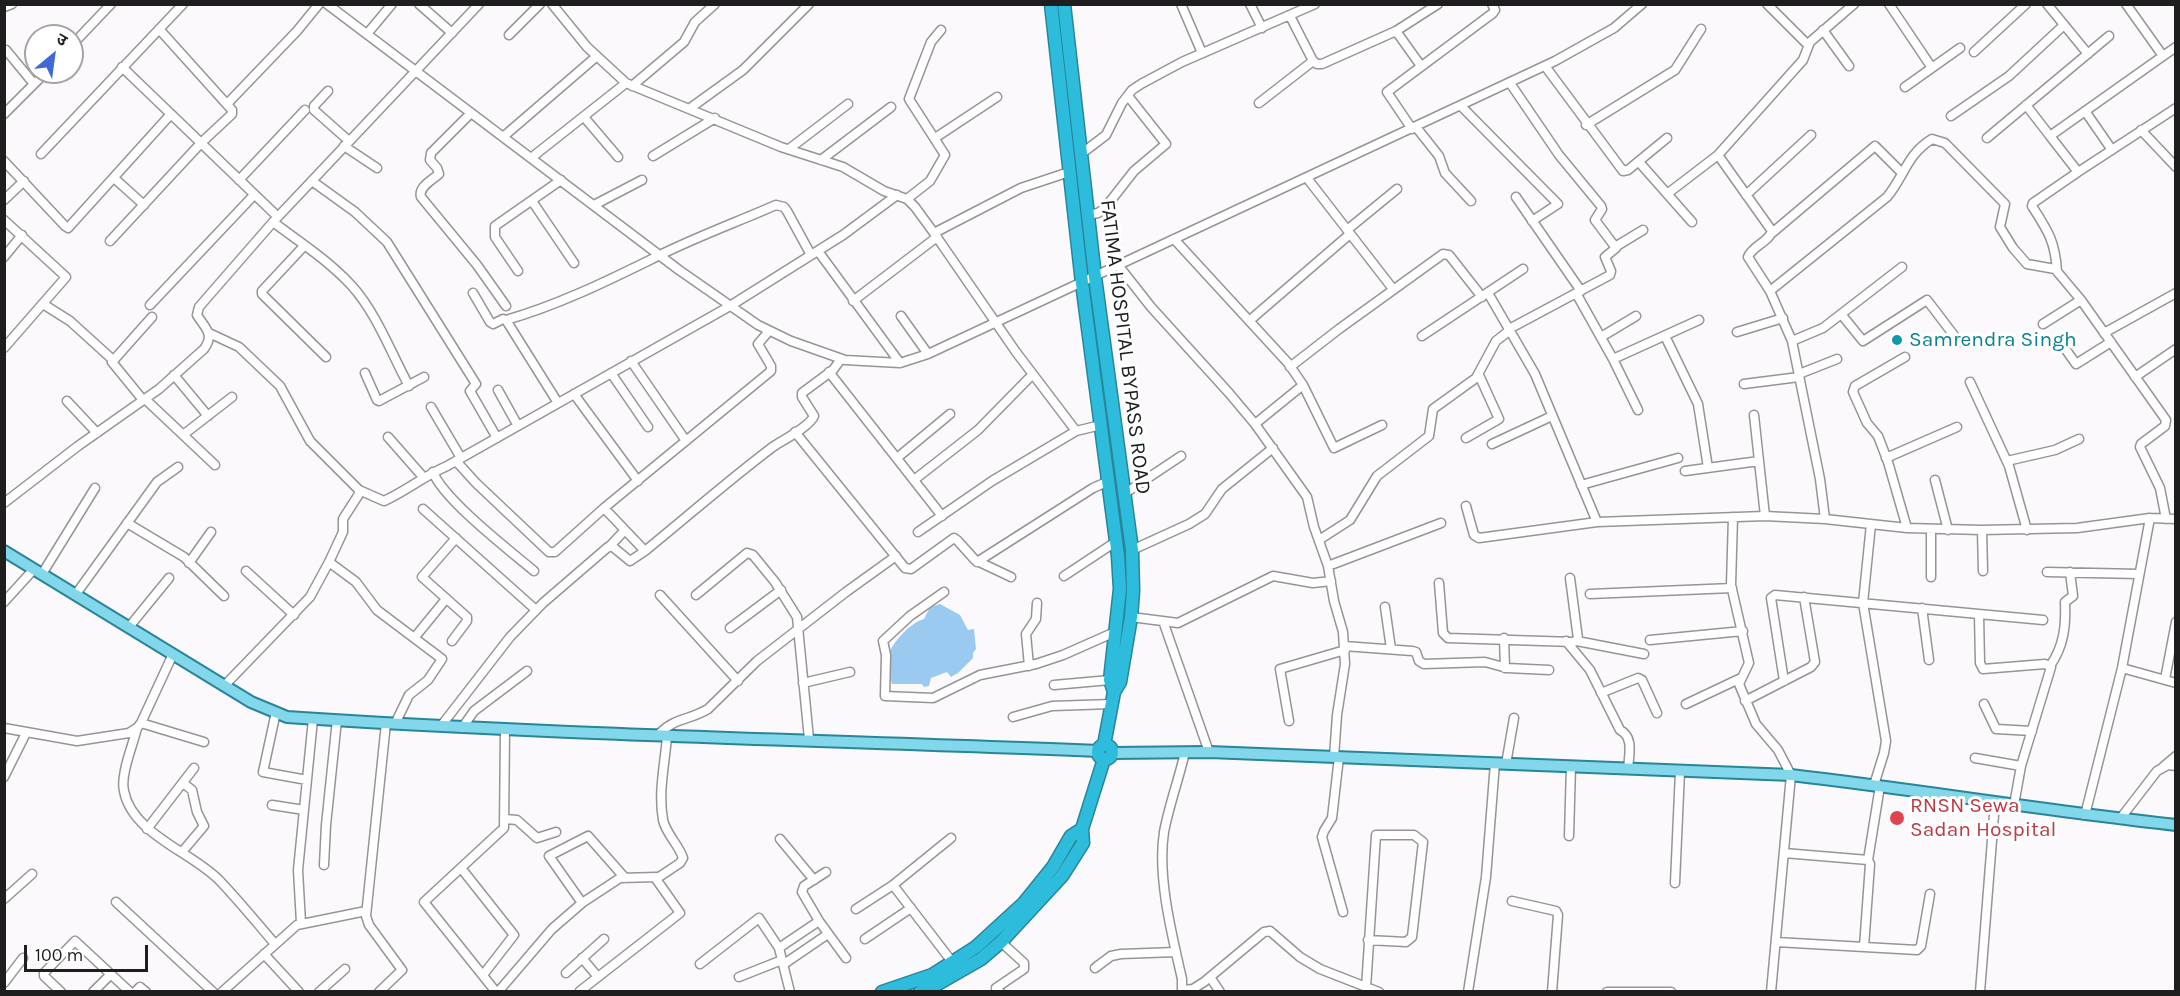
<!DOCTYPE html>
<meta charset="utf-8">
<style>
body{margin:0}
#map{position:relative;width:2180px;height:996px;overflow:hidden;background:#fcf9fc;font-family:Karla,"Noto Sans Devanagari",sans-serif}
canvas{display:block}
.frame{position:absolute;inset:0;border:6px solid #1f1e1f;pointer-events:none}
.north{position:absolute;left:24px;top:24px;width:60px;height:60px;box-sizing:border-box;background:#fff;border:2px solid #a5a5a5;border-radius:50%;rotate:29deg;font-size:16px;font-weight:700;line-height:24px;text-align:center;color:#1f1e1f}
.north::after{content:'';display:block;margin:auto;width:21px;height:27px;background:#3f68d9;clip-path:polygon(50% 0,100% 100%,50% 72%,0 100%)}
.scale{position:absolute;left:24px;top:945px;width:124px;height:27px;box-sizing:border-box;border:3px solid #1f1e1f;border-top:0;padding-left:8px;font-size:18px;line-height:21px;white-space:nowrap;color:#1f1e1f;-webkit-text-stroke:4px #fff;paint-order:stroke}
</style>
<div id="map">
<canvas width="2180" height="996"></canvas>
<div class="frame"></div>
<div class="north">उ</div>
<div class="scale">100 m</div>
</div>
<script>
const g = document.querySelector('canvas').getContext('2d');
g.lineJoin = 'round';
function paint(path, color) { g.fillStyle = color; g.fill(path, 'evenodd'); }
function strokePath(path, color, width, dash) { g.strokeStyle = color; g.lineWidth = width; g.lineCap = dash ? 'butt' : 'round'; g.setLineDash(dash || []); g.stroke(path); }
function write(font, color, halo, rows, align = 'center') {
  g.font = font + ' Karla,sans-serif'; g.lineWidth = 6; g.setLineDash([]); g.textBaseline = 'middle'; g.strokeStyle = halo; g.fillStyle = color; for (const [text, x, y, turn = 0] of rows) {
    g.save(); g.translate(x, y); g.rotate((+turn || 0) * Math.PI / 180); g.textAlign = isNaN(turn) ? turn : align; if (halo) g.strokeText(text, 0, 0); g.fillText(text, 0, 0); g.restore();
  }
}
paint(new Path2D(`
 M940 604 960 615 968 630 974 629 976 649 973 653V658L958 673 951 677 947 672 931 678 929 686 924 687 922 684H892C890 677 885 668 886 661 889 646 909 623 924 619L930 607Z`), '#9bcaf1');
const minor = new Path2D(`
 M327 4 679 270 758 325 791 341 845 360 900 363 928 354 1555 61 1614 28 1642 4
 M419 4 452 33
 M552 4 587 47 626 83 781 147 843 167 884 191 907 199 915 207 934 233
 M1181 4 1202 53
 M1250 4 1262 28
 M1767 4 1808 45
 M1889 4 1932 68
 M2047 4 2088 54
 M4 7 12 4
 M1290 16 1313 61 1317 64H1322L1396 31 1438 4
 M1823 30 1849 66
 M1396 31 1421 66
 M367 34 392 4
 M509 35 540 4
 M72 45 111 4
 M6 50 34 84
 M1974 52 2026 4
 M2163 56 2176 47
 M1545 66 1623 171 1628 170 1667 138
 M122 67 278 217
 M632 86 684 42 695 22 715 4
 M1905 87 1960 48
 M328 91 314 106V110L349 141
 M1259 103 1313 61
 M227 104 297 31 319 4
 M2026 105 2050 136
 M1461 106 1558 204 1532 221
 M689 109 743 70 809 4
 M2085 111 2112 150
 M471 113 431 153 430 160 437 168 439 174C432 180 418 187 421 197L477 265 506 306
 M4 114 46 72
 M1951 116 2009 76 2064 25
 M584 117 618 157
 M1586 125 1675 70 1701 29
 M1416 127 1439 156 1445 173 1471 201
 M1412 129 1387 92 1493 13 1495 10 1492 4
 M2141 130 2176 167
 M503 137 597 56
 M935 138 997 97
 M1987 138 2109 36
 M344 146 377 168
 M789 149 848 104
 M41 154 183 4
 M1081 154 1106 135 1122 103 1132 90 1141 84 1182 62 1315 4
 M653 156 715 118
 M531 158 626 83
 M821 160 891 107
 M4 161 65 226 68 228 171 114
 M1639 162 1692 222
 M1069 172 1021 188 934 233 1016 352 1076 431 1101 425
 M2078 172 2176 108
 M114 178 144 205
 M1307 178 1393 289
 M239 180 305 110
 M312 181 355 212 387 242 476 384 470 391 497 438
 M1667 194 1718 155
 M1746 195 1811 135
 M1516 197 1581 291
 M907 199 930 181 945 155 909 99 931 42 941 30
 M4 200 24 181
 M532 201 574 263
 M594 205 642 180
 M1088 215 1098 213 1105 208 1134 171 1166 144 1128 96
 M4 220 66 277 4 348
 M273 222C300 242 329 261 352 286 377 314 391 353 409 386
 M1347 230 1397 189
 M1772 233 1875 146 1901 172
 M1174 239 1288 363 1303 385 1334 448 1382 425
 M110 241 201 143 232 114V110L159 29
 M304 246 262 291V294L326 357
 M1615 247 1643 230
 M818 251 900 363
 M4 257 22 235
 M1118 265 1151 307 1229 393 1255 424 1307 497 1314 527 1328 566 1334 601 1343 632 1345 664 1337 715 1334 757
 M518 271 495 237V226L561 180
 M2057 271C2055 241 2048 231 2032 206L2033 203 2078 172 2050 136 2163 56 2126 4
 M1770 291 1887 197C1904 177 1907 154 1932 139L1945 143 2005 204 2000 227 2013 248 2027 264 2055 269 2081 300 2166 420 2165 426 2141 444 2140 447 2160 488 2166 519
 M473 293 490 322 493 324 503 319 506 320 558 403
 M1488 293 1535 374 1597 522
 M1576 293 1613 359 1638 410
 M853 301 937 237
 M43 304 70 321 113 360
 M150 305 254 195
 M1841 314 1863 341 1927 300 1959 342
 M901 316 928 354
 M506 320C559 305 609 280 658 256 696 237 737 222 776 205L784 207 787 211 811 255
 M1249 321 1350 234
 M2043 324 2081 300
 M1509 329 1610 275 1611 271 1605 257 1616 248 1595 220 1602 209 1601 206 1559 155 1510 83
 M1737 332 1783 318
 M209 333 239 347 280 386 310 441 359 490V494L343 519V532L329 562 310 597 225 685
 M2104 333 2176 293
 M1422 336 1523 269
 M1665 336 1698 404 1708 468
 M1601 337 1636 316
 M1792 341 1823 328 1902 267
 M2064 347 2076 364 2111 342
 M1905 357 1855 386 1853 392 1867 423 1878 436 1888 462 1907 528
 M1613 359 1699 320
 M631 361 686 441
 M1290 367 1339 329 1443 254 1449 255 1482 297
 M829 372 942 516
 M365 373 377 400 379 401 424 377
 M611 373 648 427
 M1799 374 1837 359
 M174 375 208 416
 M2135 377 2176 349
 M1970 382 2009 466 2027 530
 M1744 384 1799 377
 M498 390 518 426
 M574 394 638 481
 M145 399 215 465
 M143 400 112 362 152 317
 M67 401 97 433
 M431 407 461 458
 M1754 415 1765 516
 M1255 424 1303 385
 M795 432 905 568 911 569 954 538 957 540 975 560 1011 577
 M183 435 232 397
 M388 437 424 478
 M1466 438 1499 419 1479 375
 M1492 444 1552 416
 M897 458 950 414
 M1886 458 1957 427
 M456 461 476 483 549 552H555L604 508 771 371V366L758 344 769 331
 M2007 461 2055 450 2079 439
 M1685 471 1759 461
 M433 472C443 499 509 550 534 571
 M914 480 978 430 1032 375
 M1935 480 1948 530
 M1581 485 1678 458
 M359 490 384 501C406 491 424 476 447 466L730 306 843 235 897 195
 M1124 494 1181 456
 M4 503 78 446 159 389 204 349C215 334 205 328 197 315L199 307 273 222 479 4
 M1466 506 1474 535 1479 538 1597 522 1765 516 1825 519 1907 528 1982 530 2077 528 2150 518 2176 519
 M604 508 645 551C688 516 730 479 774 446 785 439 810 426 814 416L802 397V393L833 370 841 359
 M423 509 536 610
 M1733 517 1731 585 1749 663 1739 684 1756 724 1778 750 1791 775 1771 992
 M1825 519 1820 479 1792 341 1770 291 1748 257C1752 246 1769 242 1772 231L1718 155 1803 60 1810 42 1854 4
 M127 523 184 557 224 596
 M1871 524 1863 603 1886 741 1884 753 1874 785
 M1982 530 1983 571
 M918 532 992 481 1076 431
 M1319 540 1350 520 1377 476 1429 436 1433 409 1476 378 1496 341 1510 330
 M609 547 625 530
 M1132 550 1189 524 1205 514 1222 489 1273 448
 M329 562 356 582 377 610 442 659 428 680 409 695 395 724
 M977 562 1093 488 1109 481
 M189 563 211 532
 M1328 566 1441 523
 M246 571 294 615
 M2047 572 2139 574
 M42 574 95 488
 M1064 576 1117 541
 M1931 577V529
 M1439 583 1443 633 1448 638 1574 642 1578 639 1570 578
 M944 592 910 616 883 641 886 655 885 696 933 698 980 675 1036 664 1063 655 1115 632
 M76 594 157 482 178 467
 M1590 594 1732 588
 M660 595 738 681
 M696 595 747 553 753 555 775 582 797 617 809 739
 M4 602 34 569
 M1385 607 1391 649
 M1922 608 1929 660
 M1979 614 1980 663 1983 669 2045 664 2051 667 2021 766 2014 805
 M1131 617 1178 623 1273 576 1313 583 1331 581
 M1163 621 1209 752
 M129 627 169 578
 M730 628 781 590
 M415 637 446 599
 M1504 638 1505 668
 M1650 640 1743 631
 M452 641 467 621V617L422 577 456 538
 M1566 641 1590 670 1620 730C1634 737 1629 755 1628 769
 M1577 641 1644 654
 M1344 646 1412 651 1416 652 1419 661 1424 664 1485 662 1507 668 1549 670
 M1029 666 1026 634 1036 619 1037 603
 M2050 666C2064 646 2066 626 2065 602L2073 596 2070 572
 M2122 668 2176 683
 M2165 679 2176 622
 M1784 681 1771 598 1775 595 2043 620
 M803 683 850 672
 M1054 685 1110 680
 M1601 693 1638 678 1642 680 1657 713
 M1745 701 1811 667 1815 662 1804 597
 M1686 704 1741 678
 M1984 704 1996 729 2032 731
 M276 712 263 772 307 780
 M1013 717 1052 706 1112 704
 M1289 721 1280 669 1345 650
 M141 723 204 742
 M441 726 510 637 543 603 608 547H613L630 561 645 551
 M4 728 77 741 129 733 137 728 141 723 173 654
 M137 728C133 745 120 775 124 791 132 834 192 852 220 881 239 901 257 923 275 944
 M462 728 474 711 527 671
 M658 735C675 717 688 721 708 709L757 661 846 592 896 556
 M1339 757 1332 818 1324 831 1322 837 1343 912
 M1975 758 2021 766
 M1506 764 1514 718
 M2163 767 2176 756
 M4 777 26 733
 M272 805 304 810
 M2085 815 2122 668 2150 518
 M505 819 517 820 537 838 556 832
 M2120 819 2157 771 2168 765 2176 766
 M147 829 194 768
 M1569 836 1571 766
 M780 839 814 880
 M182 852 204 826 197 812 192 790 183 783
 M1784 853 1868 860 1870 864 1864 947
 M1868 860 1880 786
 M324 865 326 825 337 720
 M461 868 514 935 483 975
 M826 872 804 886 802 892 819 921 846 958
 M1675 883 1680 771
 M893 885 953 963
 M4 899 32 874
 M1512 901 1556 911 1558 915 1552 992
 M116 902 213 992
 M582 903 549 856 588 836 625 878
 M856 909 893 885 951 838
 M301 923 298 870 313 719
 M865 939 911 908
 M1776 942 1917 950 1921 946 1930 894
 M779 948 819 921
 M264 954 299 992
 M582 958 598 977
 M700 964 759 918 779 948 790 992
 M784 964 828 934
 M1095 968 1111 956 1121 954 1176 952
 M566 973 604 939
 M739 977 782 960
 M1210 977 1220 992
 M4 983 23 958
 M1366 988 1376 835H1414L1423 842 1412 937 1406 942 1368 940
 M1182 990 1193 989 1204 982 1264 932 1270 931 1300 957 1320 969 1379 992
 M580 991 680 913 656 879 680 863 683 858C679 845 666 834 663 820 658 791 665 764 667 736
 M61 992 44 976V973L75 941 130 992
 M93 992 111 974
 M135 992 140 987 146 992
 M222 992 297 925 366 911
 M319 992 345 969
 M379 992 402 970 369 925 366 916 386 723
 M496 992 424 902 504 828 505 730
 M498 992 552 929 582 903 620 878 657 877
 M1000 992 996 988 1024 969V963L1001 942
 M1182 992V979C1172 935 1157 877 1164 832 1169 805 1179 779 1185 752
 M1468 992 1486 877 1495 763
 M1607 992H1671
 M1980 992 1995 802`);
const major = new Path2D(`
 M4 551 251 702 287 717C557 735 828 740 1098 751
 M1112 753 1209 752 1791 775C1920 790 2047 811 2176 825`);
const highway = new Path2D(`
 M1051 4 1082 283 1118 556 1120 589 1110 680 1114 692
 M1064 4 1095 277 1132 550 1133 591 1131 617 1120 682 1114 692 1104 745
 M1098 752a7 7 0 1 1 14 0a7 7 0 1 1-14 0Z
 M882 992 932 975 976 947 1024 903 1053 867 1071 836 1082 829
 M920 992 934 986 981 959 1001 942 1062 876 1083 843 1082 829 1104 759`);
strokePath(minor, '#979497', 11);
strokePath(major, '#29859a', 14);
strokePath(highway, '#29859a', 15);
strokePath(minor, '#fff', 8);
strokePath(major, '#82d7ea', 10);
strokePath(highway, '#2ebcdc', 12);
for (const [x, y, r, color] of [
 [1897,340,6,"#0f9aa8"],
 [1897,818,8,"#e0444e"]
]) { const dot = new Path2D(); dot.arc(x, y, r, 0, 2 * Math.PI); g.fillStyle = color; g.fill(dot); strokePath(dot, '#fff', 2); }
write('21px', '#0d838f', '#fff', [
 ["Samrendra Singh",1909,340]
], 'left');
write('21px', '#1f1e1f', '#fff', [
 ["FATIMA HOSPITAL BYPASS ROAD",1125,347,83]
]);
write('21px', '#be3a42', '#fff', [
 ["RNSN Sewa",1910,806],
 ["Sadan Hospital",1910,830]
], 'left');
</script>
